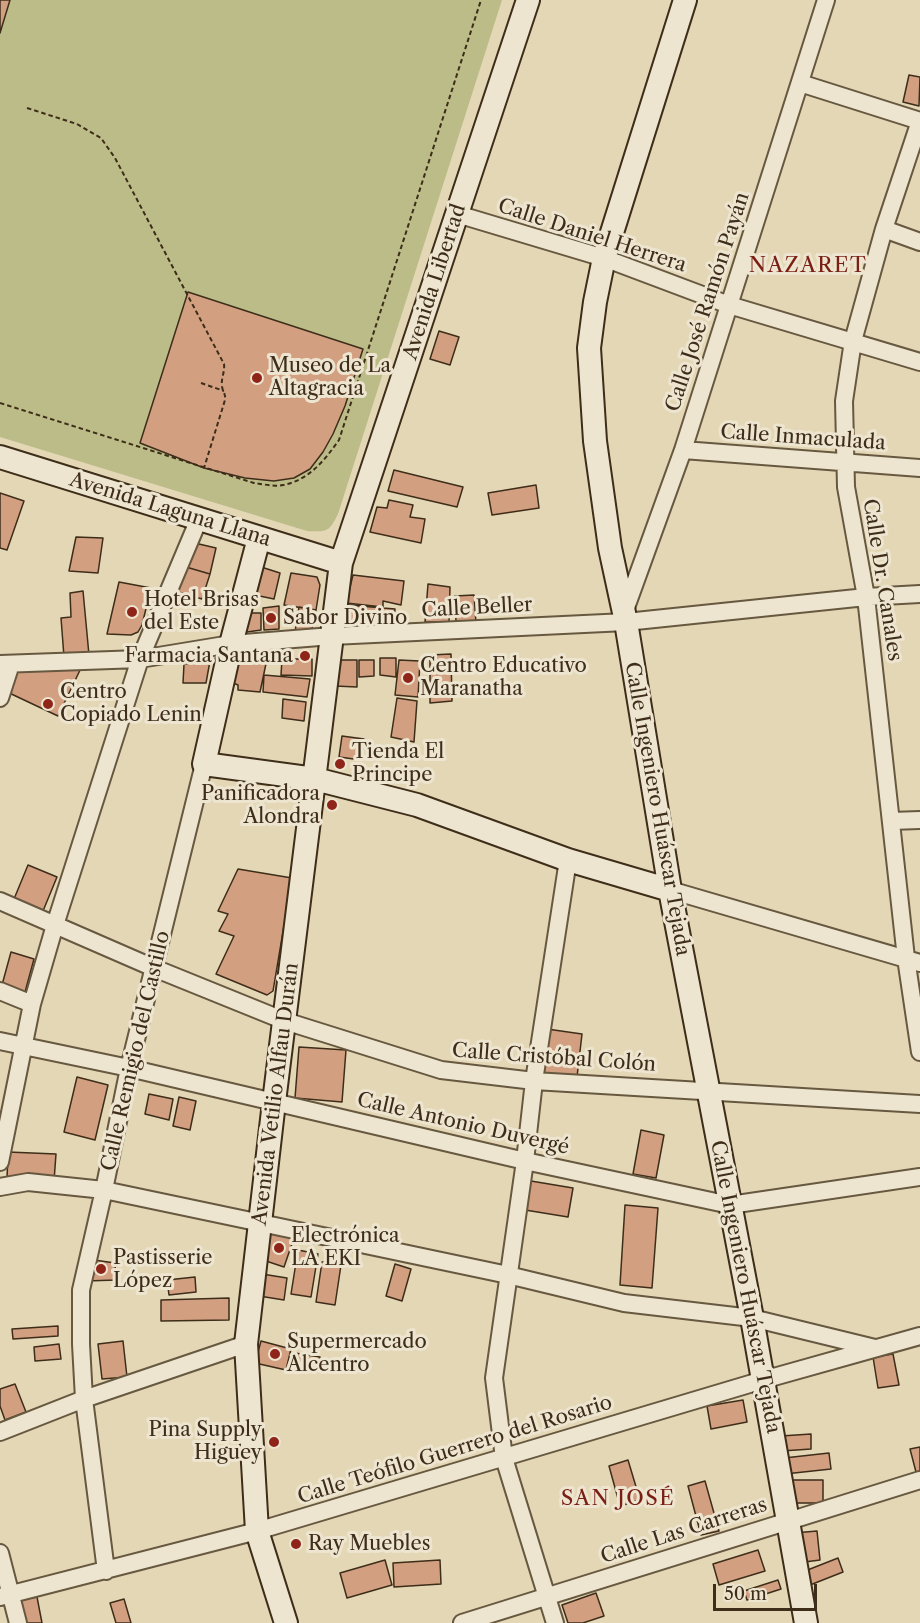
<!DOCTYPE html>
<meta charset="utf-8">
<style>
body{margin:0}
#map{position:relative;width:920px;height:1623px;overflow:hidden;background:#e4d7b6;font-family:"Libre Caslon Text",serif}
canvas{display:block}
.scale{position:absolute;left:713px;top:1584px;width:104px;height:27px;box-sizing:border-box;border:3px solid #3d2d19;border-top:0;padding-left:8px;font-size:18px;line-height:21px;white-space:nowrap;color:#3d2d19;-webkit-text-stroke:4px #ede5d0;paint-order:stroke}
</style>
<div id="map">
<canvas width="920" height="1623"></canvas>
<div class="scale">50 m</div>
</div>
<script>
const g = document.querySelector('canvas').getContext('2d');
g.lineJoin = 'round';
function paint(path, color) { g.fillStyle = color; g.fill(path, 'evenodd'); }
function strokePath(path, color, width, dash) { g.strokeStyle = color; g.lineWidth = width; g.lineCap = dash ? 'butt' : 'round'; g.setLineDash(dash || []); g.stroke(path); }
function write(font, color, halo, rows, align = 'center') {
  g.font = font + ' "Libre Caslon Text",serif'; g.lineWidth = 6; g.setLineDash([]); g.textBaseline = 'middle'; g.strokeStyle = halo; g.fillStyle = color; for (const [text, x, y, turn = 0] of rows) {
    g.save(); g.translate(x, y); g.rotate((+turn || 0) * Math.PI / 180); g.textAlign = isNaN(turn) ? turn : align; if (halo) g.strokeText(text, 0, 0); g.fillText(text, 0, 0); g.restore();
  }
}
paint(new Path2D(`
 M0 0H502L338 514C329 532 327 532 307 531L0 437Z`), '#bcbc88');
const building = new Path2D(`
 M0 0H10L0 33Z
 M909 75 920 77 919 106 903 102Z
 M188 292 363 349 345 406 333 434 323 452 310 469 294 478 274 481 245 478 204 468 140 443Z
 M439 331 459 337 450 365 430 359Z
 M394 470 463 487 457 507 388 491Z
 M536 485 539 508 492 515 488 493Z
 M0 493 24 501 7 550 0 548Z
 M389 500 413 505 410 517 425 519 421 543 370 532 377 507 387 508Z
 M76 537 103 538 98 573 69 571Z
 M199 544 216 548 210 574 186 567 191 548Z
 M258 566 280 573 274 599 250 594Z
 M186 567 210 574 202 599 175 591Z
 M291 573 317 577 320 585 316 610 284 605Z
 M353 575 404 581 401 605 383 601V607L346 603Z
 M119 582 151 588 142 625 138 632 131 635 107 634Z
 M428 584 450 587 449 622H425Z
 M83 591 89 655 64 657 61 618 71 617 70 593Z
 M474 595 476 623 456 622 455 596Z
 M348 605 395 609 393 630 345 628Z
 M279 606V629L264 630 263 608Z
 M299 607 316 610 311 633 295 632Z
 M244 613H261V630L240 633Z
 M451 654 452 701 430 703V655Z
 M380 658H396V677L380 675Z
 M238 659H267L260 692 238 690V685L228 681Z
 M282 659H312V676L281 675Z
 M337 660H357V687L335 686Z
 M359 660H374V676L359 677Z
 M399 660 420 661 418 697 395 695Z
 M210 661 206 683H183L184 664Z
 M82 666 58 716 5 691 12 669Z
 M264 675 310 679 307 697 263 692Z
 M397 698 417 701 414 742 391 737Z
 M283 699 306 702 304 721 282 718Z
 M342 736 364 739 361 760 339 757Z
 M28 865 57 877 43 911 14 899Z
 M238 869 292 878 273 991 267 995 216 974 234 936 219 931 228 914 218 911Z
 M11 952 34 959 25 992 2 985Z
 M547 1029 582 1034 577 1077 541 1072Z
 M299 1047 346 1050 342 1102 295 1098Z
 M77 1077 108 1085 95 1140 64 1132Z
 M149 1094 173 1099 169 1120 145 1114Z
 M179 1097 196 1101 190 1130 173 1126Z
 M641 1130 664 1135 656 1178 633 1174Z
 M8 1152 56 1154 54 1181 7 1179Z
 M525 1180 573 1188 568 1217 519 1209Z
 M625 1205 658 1208 652 1288 620 1285Z
 M268 1232 295 1235 284 1267 266 1261Z
 M298 1250 318 1254 311 1297 291 1294Z
 M94 1260 115 1263 116 1280 86 1281Z
 M322 1262 341 1265 335 1305 316 1302Z
 M395 1264 411 1269 402 1301 386 1296Z
 M262 1274 287 1278 284 1300 259 1296Z
 M195 1277 196 1292 169 1295 167 1280Z
 M229 1298V1320L161 1321V1300Z
 M58 1326V1336L13 1339 12 1329Z
 M123 1341 127 1377 102 1379 98 1344Z
 M261 1341 291 1349 286 1370 255 1363Z
 M59 1344 61 1359 35 1361 34 1347Z
 M295 1353 320 1357 317 1372 293 1368Z
 M893 1354 899 1385 878 1388 873 1357Z
 M15 1384 26 1412 5 1420 0 1406V1389Z
 M743 1400 747 1422 711 1429 707 1406Z
 M811 1434V1449L782 1451 781 1436Z
 M920 1447V1471L916 1472 910 1449Z
 M829 1453 831 1469 785 1474 784 1458Z
 M628 1460 640 1500 620 1506 609 1466Z
 M791 1480H823V1503H791Z
 M705 1481 719 1531 701 1535 688 1486Z
 M817 1531 820 1560 797 1563 794 1533Z
 M758 1550 765 1571 719 1585 713 1564Z
 M838 1558 843 1572 805 1587 800 1573Z
 M385 1560 392 1585 347 1598 340 1573Z
 M440 1560 441 1584 394 1587 393 1563Z
 M778 1580 781 1589 747 1600 744 1591Z
 M596 1593 604 1616 583 1623H568L562 1605Z
 M37 1597 42 1623H22L14 1601Z
 M124 1599 131 1623H116L110 1603Z`);
paint(building, '#d39f81');
strokePath(building, '#3d2d19', 1.5);
const street = new Path2D(`
 M800 83 920 121
 M920 121 884 229 853 341 844 401 846 487 866 597 906 958 920 1052
 M457 214 604 258 729 305 920 362
 M884 229 920 242
 M683 450 920 468
 M624 613 683 450 826 0
 M0 664 140 659 231 644 332 636 626 622 866 597 920 594
 M0 698 11 664
 M891 821 920 820
 M670 890 920 963
 M0 901 154 968 285 1021 441 1070 534 1081 920 1104
 M0 991 32 1004
 M0 1041 129 1068 525 1161 730 1205 920 1177
 M0 1162 32 1004 55 925 140 659 199 519
 M0 1187 28 1182 104 1190 508 1275 624 1303 752 1318 875 1348
 M0 1432 84 1399 246 1344
 M0 1553 18 1623
 M106 1571 84 1399 81 1344V1290L104 1190 129 1068 204 764
 M0 1597 257 1531 763 1380 920 1336
 M462 1623 920 1480
 M555 1623 504 1458 494 1378 525 1161 534 1081 568 860`);
const secondary = new Path2D(`
 M685 0 604 258 595 302 589 348 595 441 610 548 626 622 670 890 752 1318 806 1623
 M0 457 341 563
 M259 538 231 644 204 764 315 779 417 805 568 860 670 890
 M286 1623 257 1531 246 1344 274 1102 341 563 528 0`);
strokePath(street, '#675840', 20);
strokePath(secondary, '#3d2d19', 26);
strokePath(new Path2D(`
 M27 108 77 124 101 138 115 158 224 364C225 372 221 378 222 385 222 392 226 393 225 400L204 468
 M201 383 224 391
 M0 403 254 483C263 484 274 487 283 485 309 480 324 461 339 440L481 0`), '#3d2d19', 2, [4.5, 3]);
strokePath(street, '#ede5d0', 16);
strokePath(secondary, '#ede5d0', 22);
for (const [x, y, r, color] of [
 [257,378,6,"#8f2418"],
 [132,612,6,"#8f2418"],
 [271,618,6,"#8f2418"],
 [305,656,6,"#8f2418"],
 [408,678,6,"#8f2418"],
 [48,704,6,"#8f2418"],
 [340,764,6,"#8f2418"],
 [332,805,6,"#8f2418"],
 [279,1248,6,"#8f2418"],
 [101,1269,6,"#8f2418"],
 [275,1354,6,"#8f2418"],
 [274,1442,6,"#8f2418"],
 [296,1544,6,"#8f2418"]
]) { const dot = new Path2D(); dot.arc(x, y, r, 0, 2 * Math.PI); g.fillStyle = color; g.fill(dot); strokePath(dot, '#ede5d0', 2); }
write('20px', '#3d2d19', '#ede5d0', [
 ["Calle Daniel Herrera",592,236,18],
 ["Avenida Libertad",435,282,-72],
 ["Calle José Ramón Payán",708,302,-72],
 ["Calle Inmaculada",803,438,4],
 ["Avenida Laguna Llana",170,510,17],
 ["Calle Dr. Canales",882,580,81],
 ["Calle Beller",477,608,-3],
 ["Calle Ingeniero Huáscar Tejada",657,809,80],
 ["Calle Remigio del Castillo",136,1051,-77],
 ["Calle Cristóbal Colón",554,1058,4],
 ["Avenida Vetilio Alfau Durán",276,1094,-83],
 ["Calle Antonio Duvergé",463,1124,13],
 ["Calle Ingeniero Huáscar Tejada",745,1287,79],
 ["Calle Teófilo Guerrero del Rosario",455,1450,-17],
 ["Calle Las Carreras",684,1531,-18]
]);
write('20px', '#3d2d19', '#ede5d0', [
 ["Museo de La",269,366],
 ["Altagracia",269,389],
 ["Hotel Brisas",144,600],
 ["del Este",144,623],
 ["Sabor Divino",283,618],
 ["Farmacia Santana",293,656,"right"],
 ["Centro Educativo",420,666],
 ["Maranatha",420,689],
 ["Centro",60,692],
 ["Copiado Lenin",60,715],
 ["Tienda El",352,752],
 ["Principe",352,775],
 ["Panificadora",320,794,"right"],
 ["Alondra",320,817,"right"],
 ["Electrónica",291,1236],
 ["LA EKI",291,1259],
 ["Pastisserie",113,1258],
 ["López",113,1281],
 ["Supermercado",287,1342],
 ["Alcentro",287,1365],
 ["Pina Supply",262,1430,"right"],
 ["Higuey",262,1453,"right"],
 ["Ray Muebles",308,1544]
], 'left');
g.letterSpacing = '1.5px';
write('21px', '#7a1f14', '#ede5d0', [
 ["NAZARET",808,266],
 ["SAN JOSÉ",618,1499]
]);
g.letterSpacing = '0px';
</script>
